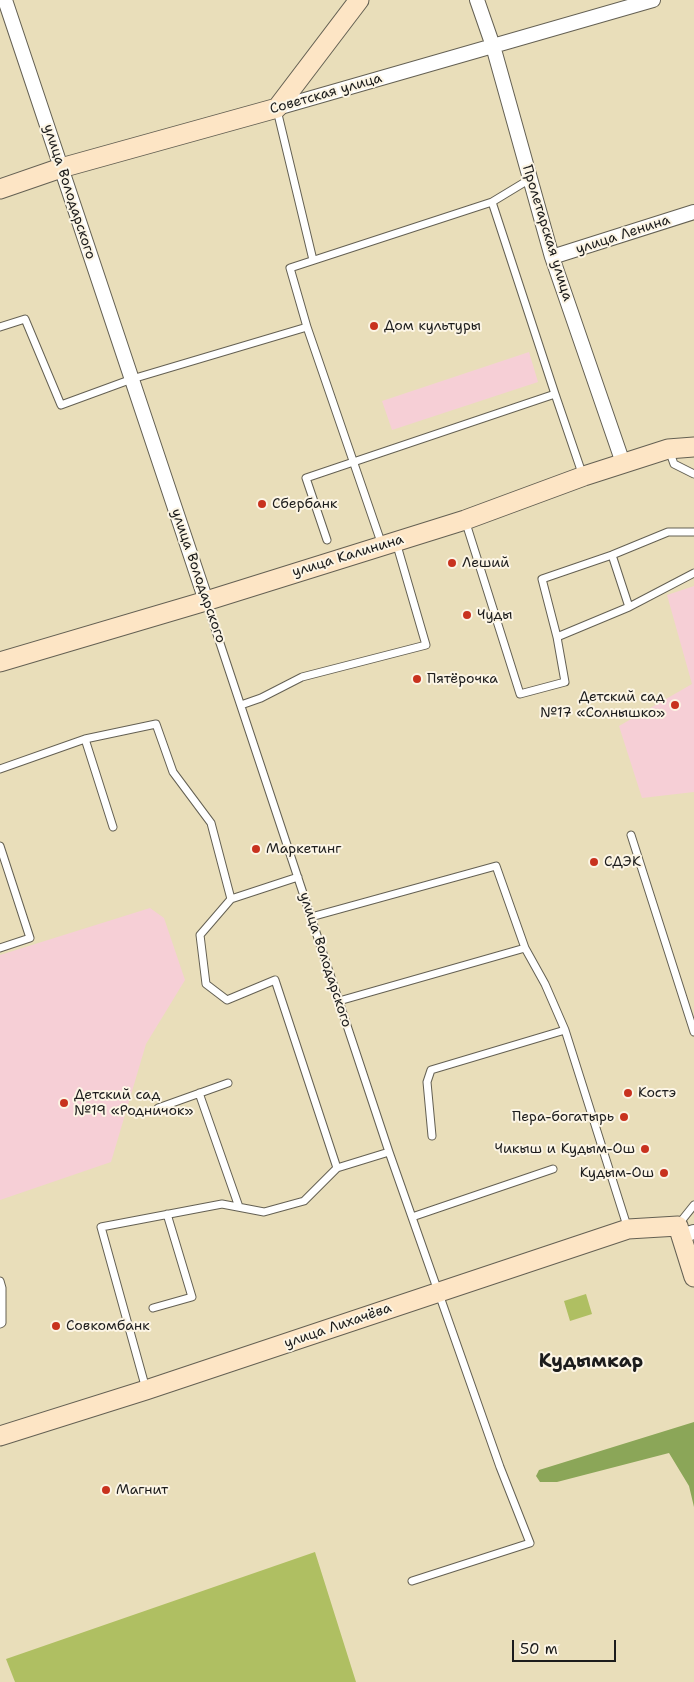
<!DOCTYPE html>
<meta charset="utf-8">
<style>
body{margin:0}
#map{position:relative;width:694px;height:1682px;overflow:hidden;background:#e9deba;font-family:"Shantell Sans",sans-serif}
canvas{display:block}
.scale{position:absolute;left:512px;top:1640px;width:104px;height:22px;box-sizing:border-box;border:2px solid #1c1c1c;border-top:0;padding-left:6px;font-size:15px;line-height:18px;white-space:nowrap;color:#1c1c1c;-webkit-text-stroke:4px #fcf5e5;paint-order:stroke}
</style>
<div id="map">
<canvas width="694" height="1682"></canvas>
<div class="scale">50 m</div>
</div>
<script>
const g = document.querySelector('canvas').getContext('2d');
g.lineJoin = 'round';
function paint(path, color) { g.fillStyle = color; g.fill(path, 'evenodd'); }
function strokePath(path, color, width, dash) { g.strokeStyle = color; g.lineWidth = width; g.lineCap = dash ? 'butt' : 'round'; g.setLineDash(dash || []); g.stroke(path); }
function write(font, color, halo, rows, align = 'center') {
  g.font = font + ' "Shantell Sans",sans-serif'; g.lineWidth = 4; g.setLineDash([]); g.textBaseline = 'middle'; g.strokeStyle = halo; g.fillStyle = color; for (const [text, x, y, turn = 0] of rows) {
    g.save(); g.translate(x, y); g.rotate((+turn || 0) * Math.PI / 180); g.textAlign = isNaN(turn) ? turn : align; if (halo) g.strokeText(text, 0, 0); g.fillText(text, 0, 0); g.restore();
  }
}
paint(new Path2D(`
 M529 352 538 382 392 430 382 401Z
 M694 586V792L642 798 619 726 692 684 667 595Z
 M150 908 164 918 185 980 146 1044 111 1162 0 1200V955Z`), '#f6cfd6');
paint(new Path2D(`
 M586 1294 592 1314 570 1321 564 1301Z
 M315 1552 356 1682H15L6 1659Z`), '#afbf62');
paint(new Path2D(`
 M694 1422V1507L689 1486 669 1453 557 1482H540L536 1476 539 1470Z`), '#8ba658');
const lane = new Path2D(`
 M277 110 313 260
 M492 202 530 179
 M0 327 25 319 61 405 132 379 307 327 382 545
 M307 327 290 268 492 202 555 394 583 476
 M669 450 674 464 694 474
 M465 520 520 694 565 682 557 637 629 607 694 573
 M327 540 306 478 555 394
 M612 555 629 607
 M206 601 389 1152 500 1467 530 1543 412 1581
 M557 637 542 579 612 555 668 532H694
 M241 705 261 698 302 677 426 645 396 542
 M85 739 113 827
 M0 769 85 739 156 724 173 772 211 823 231 899
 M631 835 694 1032
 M0 846 30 938 0 948
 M298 877 231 899 200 935 206 984 227 1000 275 980 337 1168 389 1152
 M311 917 496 866 525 948 545 984 565 1030 628 1229
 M339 1001 525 948
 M199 1093 239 1207
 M158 1108 228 1083
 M432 1136 427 1082 431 1070 565 1030
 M412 1217 553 1169
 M678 1225 694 1205
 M0 1281 2 1288V1323L0 1324
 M153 1308 192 1297 167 1214
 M146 1389 101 1227 222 1204 264 1212 304 1201 337 1168`);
const street = new Path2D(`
 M5 0 206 601
 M477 0 493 46 552 257 623 463
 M277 108 653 0
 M552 257 694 212
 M681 1236 694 1232`);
const secondary = new Path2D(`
 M0 189 61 168 277 108 359 0
 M0 662 206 601 465 520 584 476 668 449 694 447
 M0 1436 146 1390 628 1229 678 1226 694 1277`);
strokePath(lane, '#646053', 9);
strokePath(street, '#646053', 16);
strokePath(secondary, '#646053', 21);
strokePath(lane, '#fff', 7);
strokePath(street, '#fff', 14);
strokePath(secondary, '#fde5c5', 19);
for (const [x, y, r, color] of [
 [374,326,5,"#c8321e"],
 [262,504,5,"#c8321e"],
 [452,563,5,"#c8321e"],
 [467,615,5,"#c8321e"],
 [417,679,5,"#c8321e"],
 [675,705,5,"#c8321e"],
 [256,849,5,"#c8321e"],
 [594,862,5,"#c8321e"],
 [628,1093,5,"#c8321e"],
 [64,1103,5,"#c8321e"],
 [624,1117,5,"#c8321e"],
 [645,1149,5,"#c8321e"],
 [664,1173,5,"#c8321e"],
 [56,1326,5,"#c8321e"],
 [106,1490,5,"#c8321e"]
]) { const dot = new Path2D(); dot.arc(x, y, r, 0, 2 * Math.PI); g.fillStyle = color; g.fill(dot); strokePath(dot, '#fcf5e5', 2); }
write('14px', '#1c1c1c', '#fcf5e5', [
 ["Советская улица",326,94,-16],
 ["улица Володарского",69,192,72],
 ["Пролетарская улица",547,233,73],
 ["улица Ленина",623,235,-18],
 ["улица Калинина",348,556,-17],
 ["улица Володарского",198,576,71],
 ["улица Володарского",325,960,72],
 ["улица Лихачёва",338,1326,-19]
]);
write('14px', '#1c1c1c', '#fcf5e5', [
 ["Дом культуры",384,326],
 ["Сбербанк",272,504],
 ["Леший",462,563],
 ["Чуды",477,615],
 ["Пятёрочка",427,679],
 ["Детский сад",665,697,"right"],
 ["№17 «Солнышко»",665,713,"right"],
 ["Маркетинг",266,849],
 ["СДЭК",604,862],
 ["Костэ",638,1093],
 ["Детский сад",74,1095],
 ["№19 «Родничок»",74,1111],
 ["Пера-богатырь",614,1117,"right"],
 ["Чикыш и Кудым-Ош",635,1149,"right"],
 ["Кудым-Ош",654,1173,"right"],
 ["Совкомбанк",66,1326],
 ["Магнит",116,1490]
], 'left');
write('bold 19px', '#1c1c1c', '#fcf5e5', [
 ["Кудымкар",591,1362]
]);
</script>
